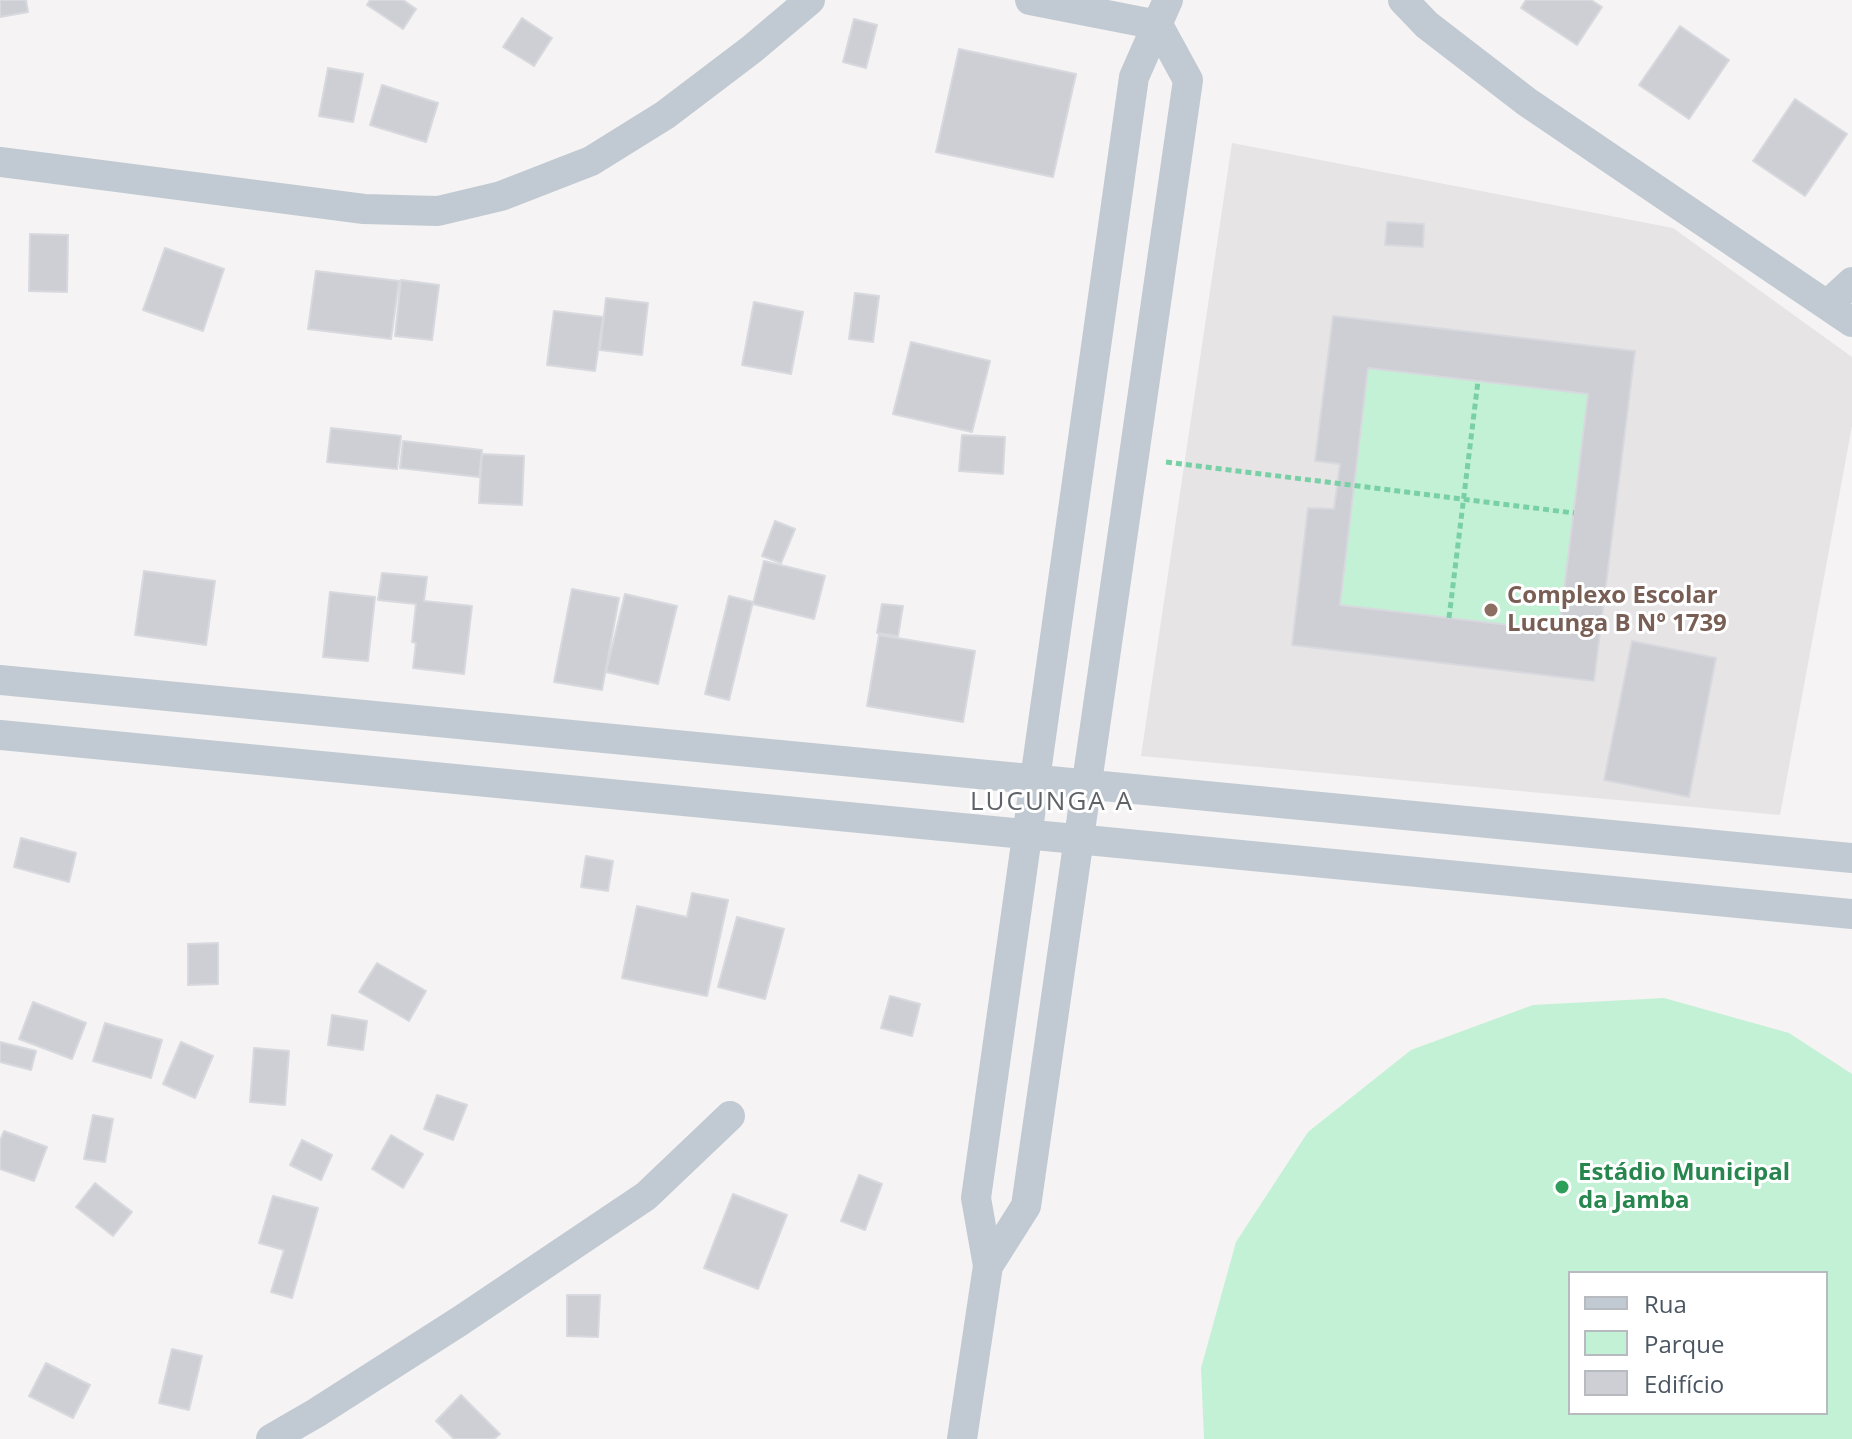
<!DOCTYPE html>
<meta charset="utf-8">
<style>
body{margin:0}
#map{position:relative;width:1852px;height:1439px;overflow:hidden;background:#f5f3f3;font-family:"Open Sans",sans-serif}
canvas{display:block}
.legend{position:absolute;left:1568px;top:1271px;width:260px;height:144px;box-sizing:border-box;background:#fff;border:2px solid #b7bbc0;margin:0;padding:10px 14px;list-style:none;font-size:24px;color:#4a5661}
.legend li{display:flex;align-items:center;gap:16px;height:40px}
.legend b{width:40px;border:2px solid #b7bbc0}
</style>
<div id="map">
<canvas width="1852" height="1439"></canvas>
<ul class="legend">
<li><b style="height:10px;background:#c1cad2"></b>Rua</li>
<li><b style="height:22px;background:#c3f1d5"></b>Parque</li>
<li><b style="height:22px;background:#cdcfd5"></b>Edifício</li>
</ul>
</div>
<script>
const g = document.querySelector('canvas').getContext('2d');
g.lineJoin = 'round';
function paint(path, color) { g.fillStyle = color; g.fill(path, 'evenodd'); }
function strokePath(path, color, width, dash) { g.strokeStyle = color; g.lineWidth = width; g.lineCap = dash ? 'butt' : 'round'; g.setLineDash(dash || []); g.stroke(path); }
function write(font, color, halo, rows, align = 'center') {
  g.font = font + ' "Open Sans",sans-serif'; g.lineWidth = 6; g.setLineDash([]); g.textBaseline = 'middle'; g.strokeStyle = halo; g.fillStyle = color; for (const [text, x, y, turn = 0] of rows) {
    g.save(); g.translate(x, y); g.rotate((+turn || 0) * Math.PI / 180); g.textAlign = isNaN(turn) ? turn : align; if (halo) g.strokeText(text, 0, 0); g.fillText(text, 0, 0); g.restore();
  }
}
paint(new Path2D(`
 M1232 143 1673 228 1852 357V426L1780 815 1141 756Z`), '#e6e4e5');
paint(new Path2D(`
 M1368 368 1588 394 1559 631 1340 605Z
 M1664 998 1789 1033 1852 1074V1439H1204L1201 1368 1236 1242 1308 1132 1411 1050 1533 1005ZM1570 1273H1826V1413H1570Z`), '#c3f1d5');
const building = new Path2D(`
 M0 0H26L28 12 0 17Z
 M370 0H403L416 9 403 29 367 5Z
 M1526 0H1591L1602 7 1577 45 1521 8Z
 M522 18 552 38 534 66 503 47Z
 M854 19 877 25 866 68 843 62Z
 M1680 26 1729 60 1689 119 1639 85Z
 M959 49 1076 74 1053 177 936 152Z
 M328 68 363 74 353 122 319 116Z
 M382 85 438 103 426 142 370 125Z
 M1795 99 1847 134 1805 196 1753 161Z
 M1387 222 1424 224 1423 247 1385 245Z
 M30 234 68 235 67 292 29 291Z
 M165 248 224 269 203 331 143 310Z
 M316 271 399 281 391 339 308 329Z
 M401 280 439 285 432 340 395 336Z
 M855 293 879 296 873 342 849 339Z
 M606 298 648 303 642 355 600 350Z
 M754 302 803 312 791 374 742 365Z
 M554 311 603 317 595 371 547 365Z
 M1333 316 1635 351 1594 681 1292 645 1308 508 1334 509 1340 464 1315 461ZM1368 368 1588 394 1559 631 1340 605Z
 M911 342 990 361 972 432 893 414Z
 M331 428 401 436 397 469 327 462Z
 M962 435 1005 437 1003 474 959 471Z
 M403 441 482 450 479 477 400 468Z
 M482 454 524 456 522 505 479 503Z
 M775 521 795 529 781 563 762 556Z
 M764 561 825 576 814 619 753 604Z
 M144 571 215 581 206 645 135 635Z
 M382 573 427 577 424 601 472 606 464 674 413 668 416 643 412 642 416 604 378 600Z
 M572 589 619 598 602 690 554 682Z
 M330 592 375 597 368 661 323 657Z
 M625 594 677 606 658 684 606 672Z
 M729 596 753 602 729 700 705 694Z
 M882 604 903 606 898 636 877 633Z
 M879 635 975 651 963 722 867 706Z
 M1632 641 1716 658 1689 797 1604 780Z
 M21 838 76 853 69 882 14 867Z
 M586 856 613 861 608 891 581 887Z
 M692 893 728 900 707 996 622 978 637 906 687 917Z
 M737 917 784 929 765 999 718 987Z
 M218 943V984L188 985V944Z
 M377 963 426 991 409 1021 359 992Z
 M890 996 920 1004 912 1036 881 1028Z
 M33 1002 86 1023 72 1059 19 1039Z
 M332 1015 367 1021 363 1050 328 1045Z
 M105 1023 162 1040 151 1078 93 1061Z
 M0 1042 36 1051 31 1070 0 1062Z
 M181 1042 213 1056 195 1098 163 1084Z
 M254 1048 289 1051 285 1105 250 1102Z
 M437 1095 467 1105 453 1140 424 1129Z
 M93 1115 113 1119 105 1162 84 1159Z
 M4 1131 47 1147 34 1181 0 1169V1141Z
 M391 1135 423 1154 403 1188 372 1169Z
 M302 1140 332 1155 321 1180 290 1165Z
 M859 1175 882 1184 865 1230 841 1221Z
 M95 1183 132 1212 113 1236 76 1207Z
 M733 1194 787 1215 758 1289 704 1268Z
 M273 1196 318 1208 292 1298 271 1292 284 1250 259 1243Z
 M567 1295H600L598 1337 567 1336Z
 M172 1349 202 1356 189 1410 159 1403Z
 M46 1363 90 1385 73 1418 29 1396Z
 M461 1395 500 1434 494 1439H454L436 1421Z`);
paint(building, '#cdcfd5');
strokePath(building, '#d7d9de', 2);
strokePath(new Path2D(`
 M1166 462 1574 513
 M1449 618 1478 381`), '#7ad0a6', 5, [6, 4]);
strokePath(new Path2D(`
 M1030 0 1158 25
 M1403 0 1427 25 1527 102 1852 322
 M1158 25 1188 80 1026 1206 988 1266 976 1198 1134 77 1168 0
 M0 162 364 209 438 211 501 196 591 161 665 115 752 49 810 0
 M1827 305 1852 282
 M0 680 1852 858
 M0 735 1852 914
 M271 1439 316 1413 460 1321 646 1196 730 1116
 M962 1439 988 1266`), '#c1cad2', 30);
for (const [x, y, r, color] of [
 [1491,610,8,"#8d6e63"],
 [1562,1187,8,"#2e9e5b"]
]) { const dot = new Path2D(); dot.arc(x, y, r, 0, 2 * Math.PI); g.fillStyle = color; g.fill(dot); strokePath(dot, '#fff', 3); }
write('bold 24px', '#785e54', '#fff', [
 ["Complexo Escolar",1507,596],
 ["Lucunga B Nº 1739",1507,624]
], 'left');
write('bold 24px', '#27864d', '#fff', [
 ["Estádio Municipal",1578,1173],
 ["da Jamba",1578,1201]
], 'left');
g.letterSpacing = '2px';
write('26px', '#5f6368', '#fff', [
 ["LUCUNGA A",1052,803]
]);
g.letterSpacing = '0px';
</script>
